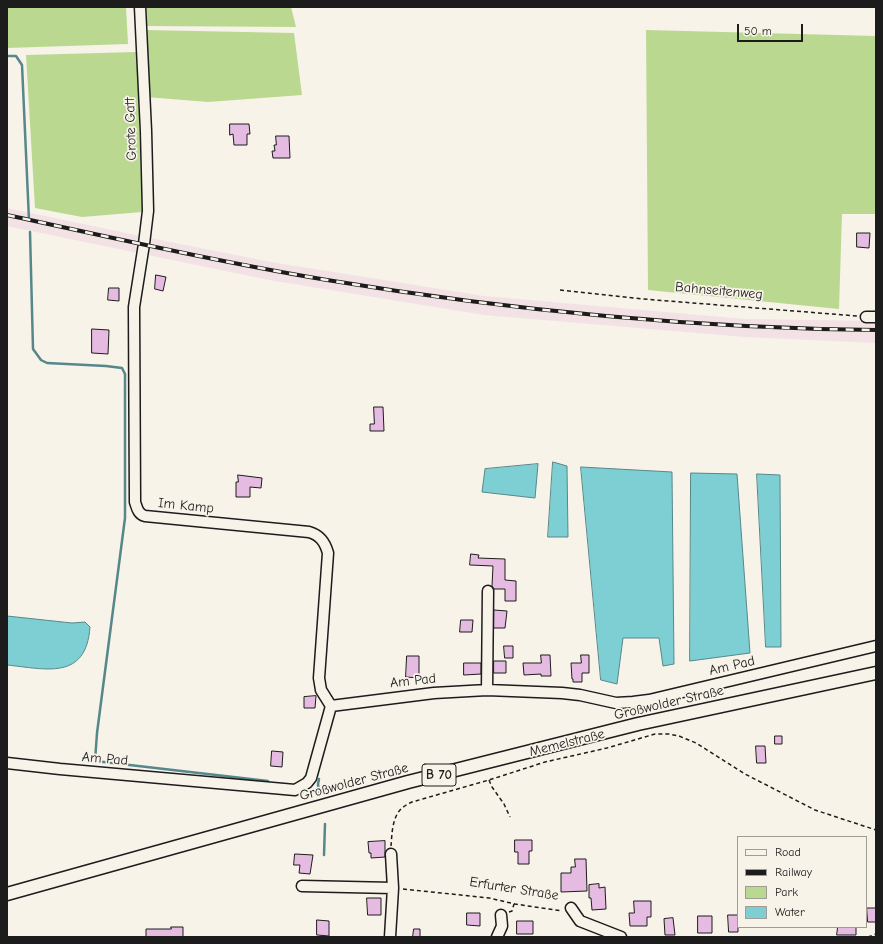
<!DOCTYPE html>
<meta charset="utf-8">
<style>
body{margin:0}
#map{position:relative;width:883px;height:944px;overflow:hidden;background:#f7f3e8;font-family:"Comic Neue",sans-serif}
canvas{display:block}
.frame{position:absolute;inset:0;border:8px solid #1c1c1c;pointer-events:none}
.legend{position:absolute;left:737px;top:836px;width:130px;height:92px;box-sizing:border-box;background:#f7f3e8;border:1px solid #9f9d96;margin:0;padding:5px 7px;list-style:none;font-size:12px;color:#1c1c1c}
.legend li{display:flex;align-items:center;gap:8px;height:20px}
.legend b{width:20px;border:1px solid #9f9d96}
.scale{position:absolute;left:737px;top:24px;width:66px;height:18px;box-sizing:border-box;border:2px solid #1c1c1c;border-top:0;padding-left:5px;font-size:12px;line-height:14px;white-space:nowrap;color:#1c1c1c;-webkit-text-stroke:3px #f7f3e8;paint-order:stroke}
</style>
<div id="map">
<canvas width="883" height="944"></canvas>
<div class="frame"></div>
<ul class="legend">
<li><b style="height:5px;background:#f7f3e8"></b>Road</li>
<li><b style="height:5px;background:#1c1c1c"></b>Railway</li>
<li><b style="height:11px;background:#bbd890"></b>Park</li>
<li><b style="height:11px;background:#7dcfd3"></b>Water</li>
</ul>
<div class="scale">50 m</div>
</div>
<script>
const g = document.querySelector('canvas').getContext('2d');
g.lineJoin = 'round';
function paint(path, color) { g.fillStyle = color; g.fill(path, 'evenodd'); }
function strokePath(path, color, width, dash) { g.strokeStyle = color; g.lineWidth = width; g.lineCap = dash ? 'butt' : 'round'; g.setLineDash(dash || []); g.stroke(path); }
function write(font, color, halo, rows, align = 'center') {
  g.font = font + ' "Comic Neue",sans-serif'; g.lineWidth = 3.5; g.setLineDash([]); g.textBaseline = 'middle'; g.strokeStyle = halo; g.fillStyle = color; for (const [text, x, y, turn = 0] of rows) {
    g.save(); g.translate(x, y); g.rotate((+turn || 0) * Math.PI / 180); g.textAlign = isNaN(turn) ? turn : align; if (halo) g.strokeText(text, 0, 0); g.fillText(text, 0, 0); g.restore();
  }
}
paint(new Path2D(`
 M7 208 150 238 271 262 484 296 745 319 876 321V343L745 337 484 315 269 280 7 226Z`), '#f2e2e6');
paint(new Path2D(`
 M7 7H126L128 44 7 48Z
 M146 7H291L296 27 147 26Z
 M146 30 294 33 302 95 208 102 146 97Z
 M646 30 876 36V214H842L839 309 648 290Z
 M137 52 142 212 82 217 35 208 26 55Z`), '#bbd890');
const water = new Path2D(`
 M553 462 567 466 568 537H548Z
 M538 464 535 498 482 492 485 469Z
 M581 467 672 472 674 664 663 666 659 638H623L617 684 601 680Z
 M691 473 737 474 750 653 690 661Z
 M757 474 780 475 781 647H766Z
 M7 616 72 623 85 622 90 627C86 681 46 669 7 665Z`);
paint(water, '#7dcfd3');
strokePath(water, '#56878a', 1);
strokePath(new Path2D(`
 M7 56H16L22 65 29 220
 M30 232 33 349 41 360 47 363 106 366 122 368 125 374V518L97 733 95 761 268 781
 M319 779 318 784 319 793
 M324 855 325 824`), '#56878a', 2.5);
const building = new Path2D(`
 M230 124H249L250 134H247V145H234L233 134 230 135Z
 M276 136H289L290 158H273L272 151H275L274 145H276Z
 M857 233H870L869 248 857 247Z
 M156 275 166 277 163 291 155 289Z
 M109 288H119V301L108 300Z
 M92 329 109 330 108 354 92 353Z
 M374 407H383L384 431H370V424H374Z
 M238 475 262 478 261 488 250 487V497H236V482H238Z
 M471 554 479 555 478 558 505 559V580L516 581V601H505V589H494L492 586 493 566 470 565Z
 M494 610 507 611 505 628H494Z
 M461 620H473L472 632H460Z
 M504 646H513V658H505Z
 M541 655H550L551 676H541V674L524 675 523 663H541Z
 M581 655H589V673H582V682H573V679H572L571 663H581Z
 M407 656H419V678L406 677Z
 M494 661H506V673H494Z
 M464 663H481V674L464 675Z
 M316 696 315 708H304V697Z
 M775 736H782V744H775Z
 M756 746H765L766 763H757Z
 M272 751 283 752 282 767 271 766Z
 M515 840H532V851H529V864H518V852H515Z
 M385 841V857L371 858V853H369L368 842Z
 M295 854 313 855 310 874 299 873 300 865H294Z
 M575 859H586L587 891 561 892V873H571V867H575Z
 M599 884V888L605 887 606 909 592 910 591 898H589V885Z
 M367 898H381V915H368Z
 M634 901H651V917H647V926H630L629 913H634Z
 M867 908H876V922H868Z
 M467 913H480V926L467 925Z
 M728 915H738V932H729Z
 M698 916H712V933H698Z
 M673 918 675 935H665L664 919Z
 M317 920 329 921V936L317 935Z
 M517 921H533V934H517Z
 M171 927H183V937H146V929H171Z
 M838 927H856V935H837Z
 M414 929H420V937H413Z`);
paint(building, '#e5bbe2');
strokePath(building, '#1c1c1c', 1);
const minor = new Path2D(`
 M140 7 146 131 148 211 144 244 134 307 135 502C137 508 138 514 145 516L309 532C320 535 325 542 328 553L319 678 321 690 331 706
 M866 317H876
 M487 690 488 591
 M331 706 434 693 487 690 562 693 580 695 616 703 633 702 649 700 876 646
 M7 763 60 769 295 790 307 783 311 778 331 706
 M302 886 393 888
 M571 908 580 921 621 937
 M390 937 393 888 391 854
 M497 937 502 926 501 915`);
const major = new Path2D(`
 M7 894 408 782 638 724 876 673`);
strokePath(minor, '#1c1c1c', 13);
strokePath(major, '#1c1c1c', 15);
strokePath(new Path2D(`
 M560 290 643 299 857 316
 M489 780 492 787 504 804 510 817
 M391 846C392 834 392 818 401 809 404 806 408 804 412 802L489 780 545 762 607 748 655 734H669L679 736 696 743 745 774 815 810 876 830
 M403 889 489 898 515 904 562 911
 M509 912 512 911 514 904
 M868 937 876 934`), '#1c1c1c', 1.5, [4, 3]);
strokePath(minor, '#f7f3e8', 10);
strokePath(major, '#f7f3e8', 12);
const rail = new Path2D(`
 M7 215C113 238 220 262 327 280 508 310 692 328 876 330`);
strokePath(rail, '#1c1c1c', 4);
strokePath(rail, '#f7f3e8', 2.5, [8]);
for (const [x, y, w] of [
 [439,775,34]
]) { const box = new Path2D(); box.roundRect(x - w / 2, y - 11, w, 22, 3); g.fillStyle = '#f7f3e8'; g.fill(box); strokePath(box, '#1c1c1c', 1); }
write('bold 13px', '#1c1c1c', null, [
 ["B 70",439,775]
]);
write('14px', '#1c1c1c', '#f7f3e8', [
 ["Grote Gatt",131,129,-92],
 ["Bahnseitenweg",719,291,5],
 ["Im Kamp",186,506,6],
 ["Am Pad",732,666,-13],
 ["Am Pad",413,681,-6],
 ["Großwolder Straße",669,703,-13],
 ["Memelstraße",567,743,-14],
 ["Am Pad",105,759,5],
 ["Großwolder Straße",354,782,-15],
 ["Erfurter Straße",514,889,9]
]);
</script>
